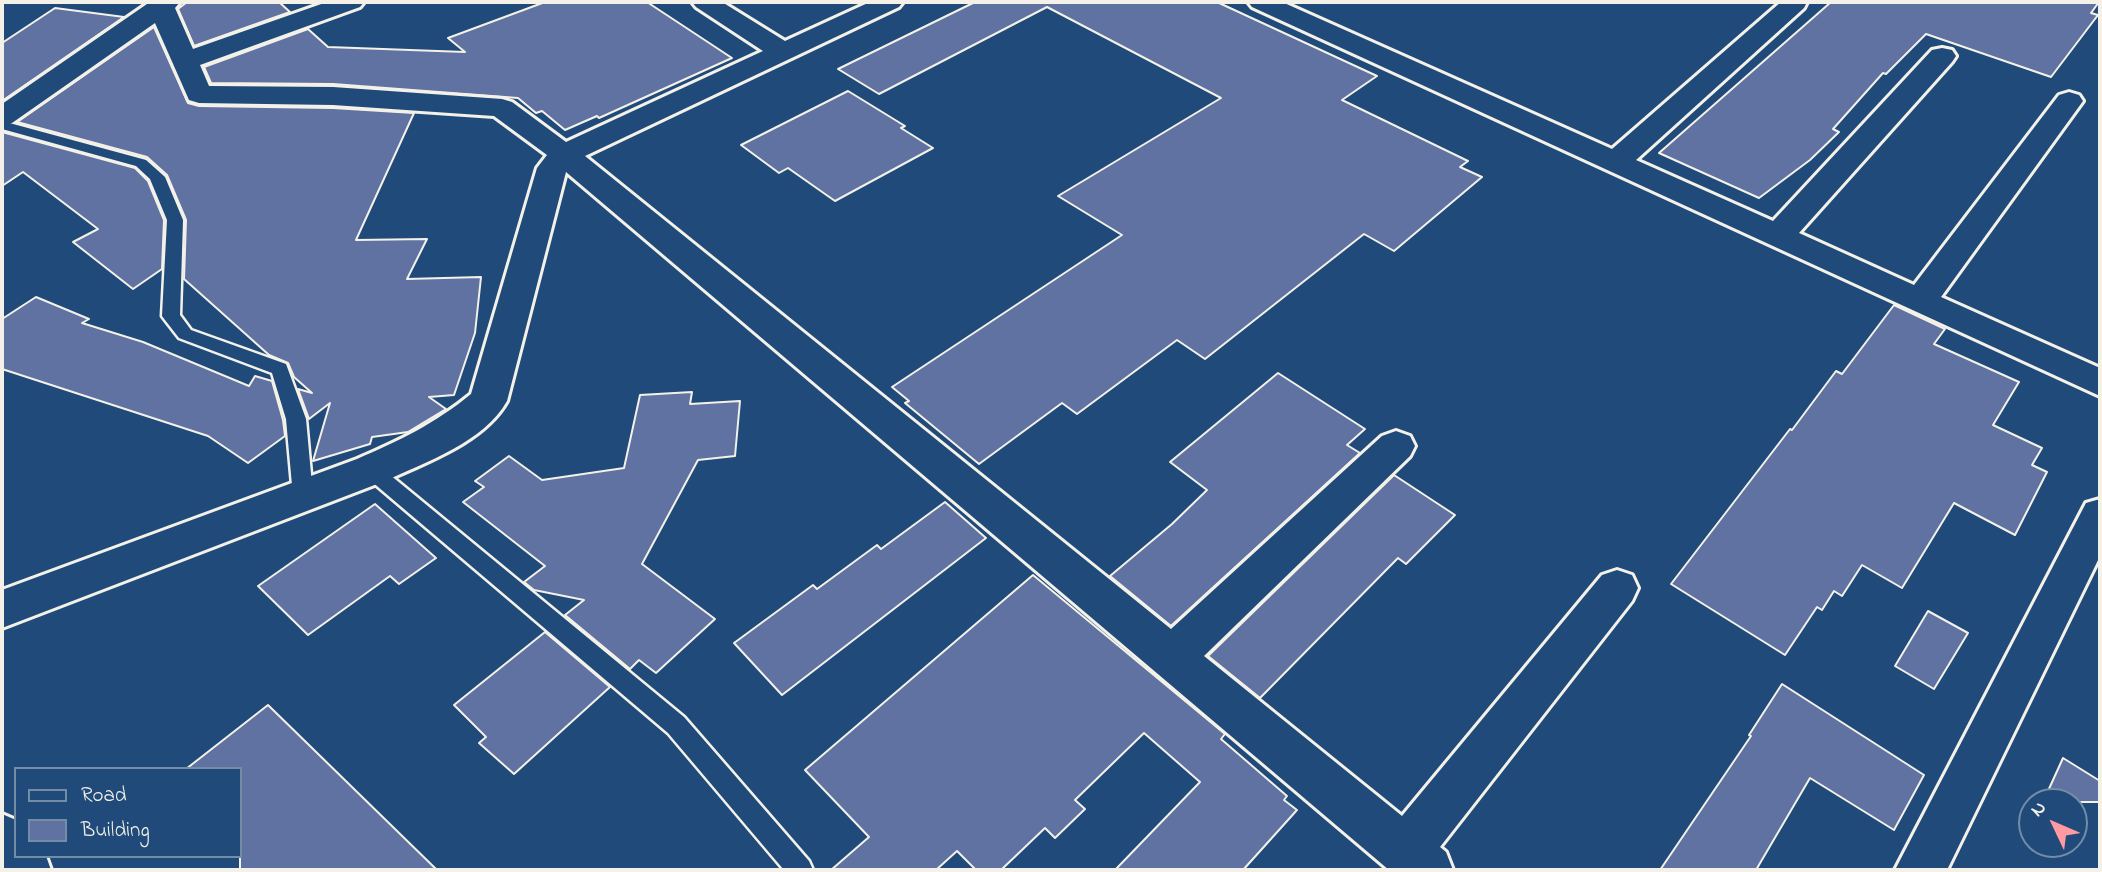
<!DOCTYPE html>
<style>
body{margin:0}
#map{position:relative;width:2102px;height:872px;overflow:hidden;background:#1f4a7a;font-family:"Indie Flower",sans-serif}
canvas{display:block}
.frame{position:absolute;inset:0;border:4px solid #f4f1e8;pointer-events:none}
.legend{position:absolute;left:14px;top:767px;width:228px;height:91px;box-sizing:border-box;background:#1f4a7a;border:2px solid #748da6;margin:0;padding:9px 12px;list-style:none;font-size:21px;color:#f4f1e8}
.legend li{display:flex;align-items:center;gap:14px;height:35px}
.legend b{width:35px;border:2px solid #748da6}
.north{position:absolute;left:2018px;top:788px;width:70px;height:70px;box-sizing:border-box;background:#1f4a7a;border:2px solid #748da6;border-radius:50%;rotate:314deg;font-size:19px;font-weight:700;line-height:28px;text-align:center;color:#f4f1e8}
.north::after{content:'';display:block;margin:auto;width:24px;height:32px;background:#ff9aa2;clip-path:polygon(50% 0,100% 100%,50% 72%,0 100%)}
</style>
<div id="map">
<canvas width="2102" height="872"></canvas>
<div class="frame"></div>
<ul class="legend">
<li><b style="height:9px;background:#1f4a7a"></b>Road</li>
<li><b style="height:19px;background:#5f72a2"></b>Building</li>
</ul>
<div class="north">N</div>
</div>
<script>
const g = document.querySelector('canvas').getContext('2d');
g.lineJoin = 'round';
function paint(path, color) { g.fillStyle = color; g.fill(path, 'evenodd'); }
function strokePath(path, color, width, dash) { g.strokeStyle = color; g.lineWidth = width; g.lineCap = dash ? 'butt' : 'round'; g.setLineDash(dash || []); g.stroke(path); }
const building = new Path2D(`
 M187 2H279L290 12 194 46 178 9Z
 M545 2H647L732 58 599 118 597 116 565 130 542 111 536 113 518 98 333 84 211 83 204 67 308 29 328 47 465 52 448 38Z
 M975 2H1217L1377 76 1342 100 1468 161 1460 167 1482 177 1394 251 1364 234 1205 359 1177 340 1077 414 1062 403 979 464 905 403 909 401 892 387 1122 235 1058 196 1221 98 1047 7 879 94 838 69Z
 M1831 2H2099L2091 13 2098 15 2051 77 1926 34 1886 74 1883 73 1833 129 1839 132 1810 160 1759 198 1659 153Z
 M55 8 124 17 2 101V43Z
 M154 27 188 103 199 106 333 108 414 113 356 240 427 239 407 279 481 277 475 333 454 395 429 397 446 409 408 432 372 437 370 444 313 461 330 403 309 419 298 389 312 393 294 377 288 363 269 355 184 279 186 220 167 175 147 157 17 122Z
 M848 91 905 126 901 128 933 148 835 201 788 168 779 173 741 145Z
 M2 132 135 168 148 181 164 220 162 269 133 289 73 242 98 229 23 172 2 186Z
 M36 297 89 319 82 323 143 342 249 386 255 376 272 381 283 420 285 436 248 463 208 436 2 369V319Z
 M1894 305 1945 329 1934 344 2019 382 1993 425 2042 448 2032 465 2047 472 2015 535 1954 503 1902 588 1862 565 1842 596 1834 591 1822 610 1817 607 1785 655 1671 584 1790 429 1792 430 1836 371 1842 374Z
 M1278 373 1365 429 1347 445 1360 453 1171 626 1110 576 1172 524 1207 490 1170 462Z
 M692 392 690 404 740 401 735 456 698 460 642 564 715 619 656 673 639 660 630 669 565 615 584 600 534 590 524 582 545 566 463 502 484 487 475 481 509 456 542 480 624 468 640 395Z
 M1394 475 1455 515 1406 564 1398 558 1260 698 1208 656Z
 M945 502 986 538 782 695 734 643 813 585 817 589 877 545 881 549Z
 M375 504 436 558 399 584 390 576 308 635 258 586Z
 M1033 575 1225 734 1221 739 1287 796 1284 800 1297 810 1243 870H1115L1200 782 1144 733 1075 800 1085 809 1055 838 1045 828 1001 870H976L957 851 936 870H831L869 837 805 770Z
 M1928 611 1968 633 1934 689 1895 666Z
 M545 632 610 687 514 774 479 743 486 737 454 705Z
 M1782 684 1924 775 1894 830 1810 778 1756 870H1660L1751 736 1749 735Z
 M268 705 437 870H240V769H186Z
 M2063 758 2100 781V802H2043Z`);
paint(building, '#5f72a2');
strokePath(building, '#f4f1e8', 2);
const lane = new Path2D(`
 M2 121 146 160 165 177 183 220 180 315 191 330 286 364 306 419 313 496 310 502 303 504 296 502 293 496 286 419 272 373 179 338 165 320 162 316 167 220 150 179 136 166 2 129Z
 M371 462 378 465 684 717 809 861 813 870H784L668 733 364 475 361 470 364 465Z`);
const street = new Path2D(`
 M146 2H180L175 8 193 49 327 2H364L360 7 200 65 209 86 333 87 502 99 512 102 566 142 763 51 696 7 692 2H722L785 41 870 2H903L899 7 585 156 1171 629 1382 436 1396 431 1410 436 1415 446 1410 456 1204 656 1402 816 1602 575 1617 570 1632 575 1638 588 1632 601 1440 847 1446 852 1453 870H1389L566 172 507 401C484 442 426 462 385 481L2 628V590L357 459C399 441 436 423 471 394L537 168 547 155 494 116 333 105 199 103 189 100 155 23 12 123 2 126V104L147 4Z
 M1248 2H1282L1612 149 1781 2H1807L1804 8 1636 160 1773 221 1932 50 1942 48 1952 50 1956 56 1952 62 1799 233 1914 285 2059 95 2069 92 2079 95 2083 101 1941 297 2100 368V396L1252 7Z
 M2100 499V556L1947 870H1895L2086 503Z
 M2 814 16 820V856H46L51 870H2Z`);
strokePath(lane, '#f4f1e8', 5);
strokePath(street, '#f4f1e8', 6);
paint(lane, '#1f4a7a');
paint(street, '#1f4a7a');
</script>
